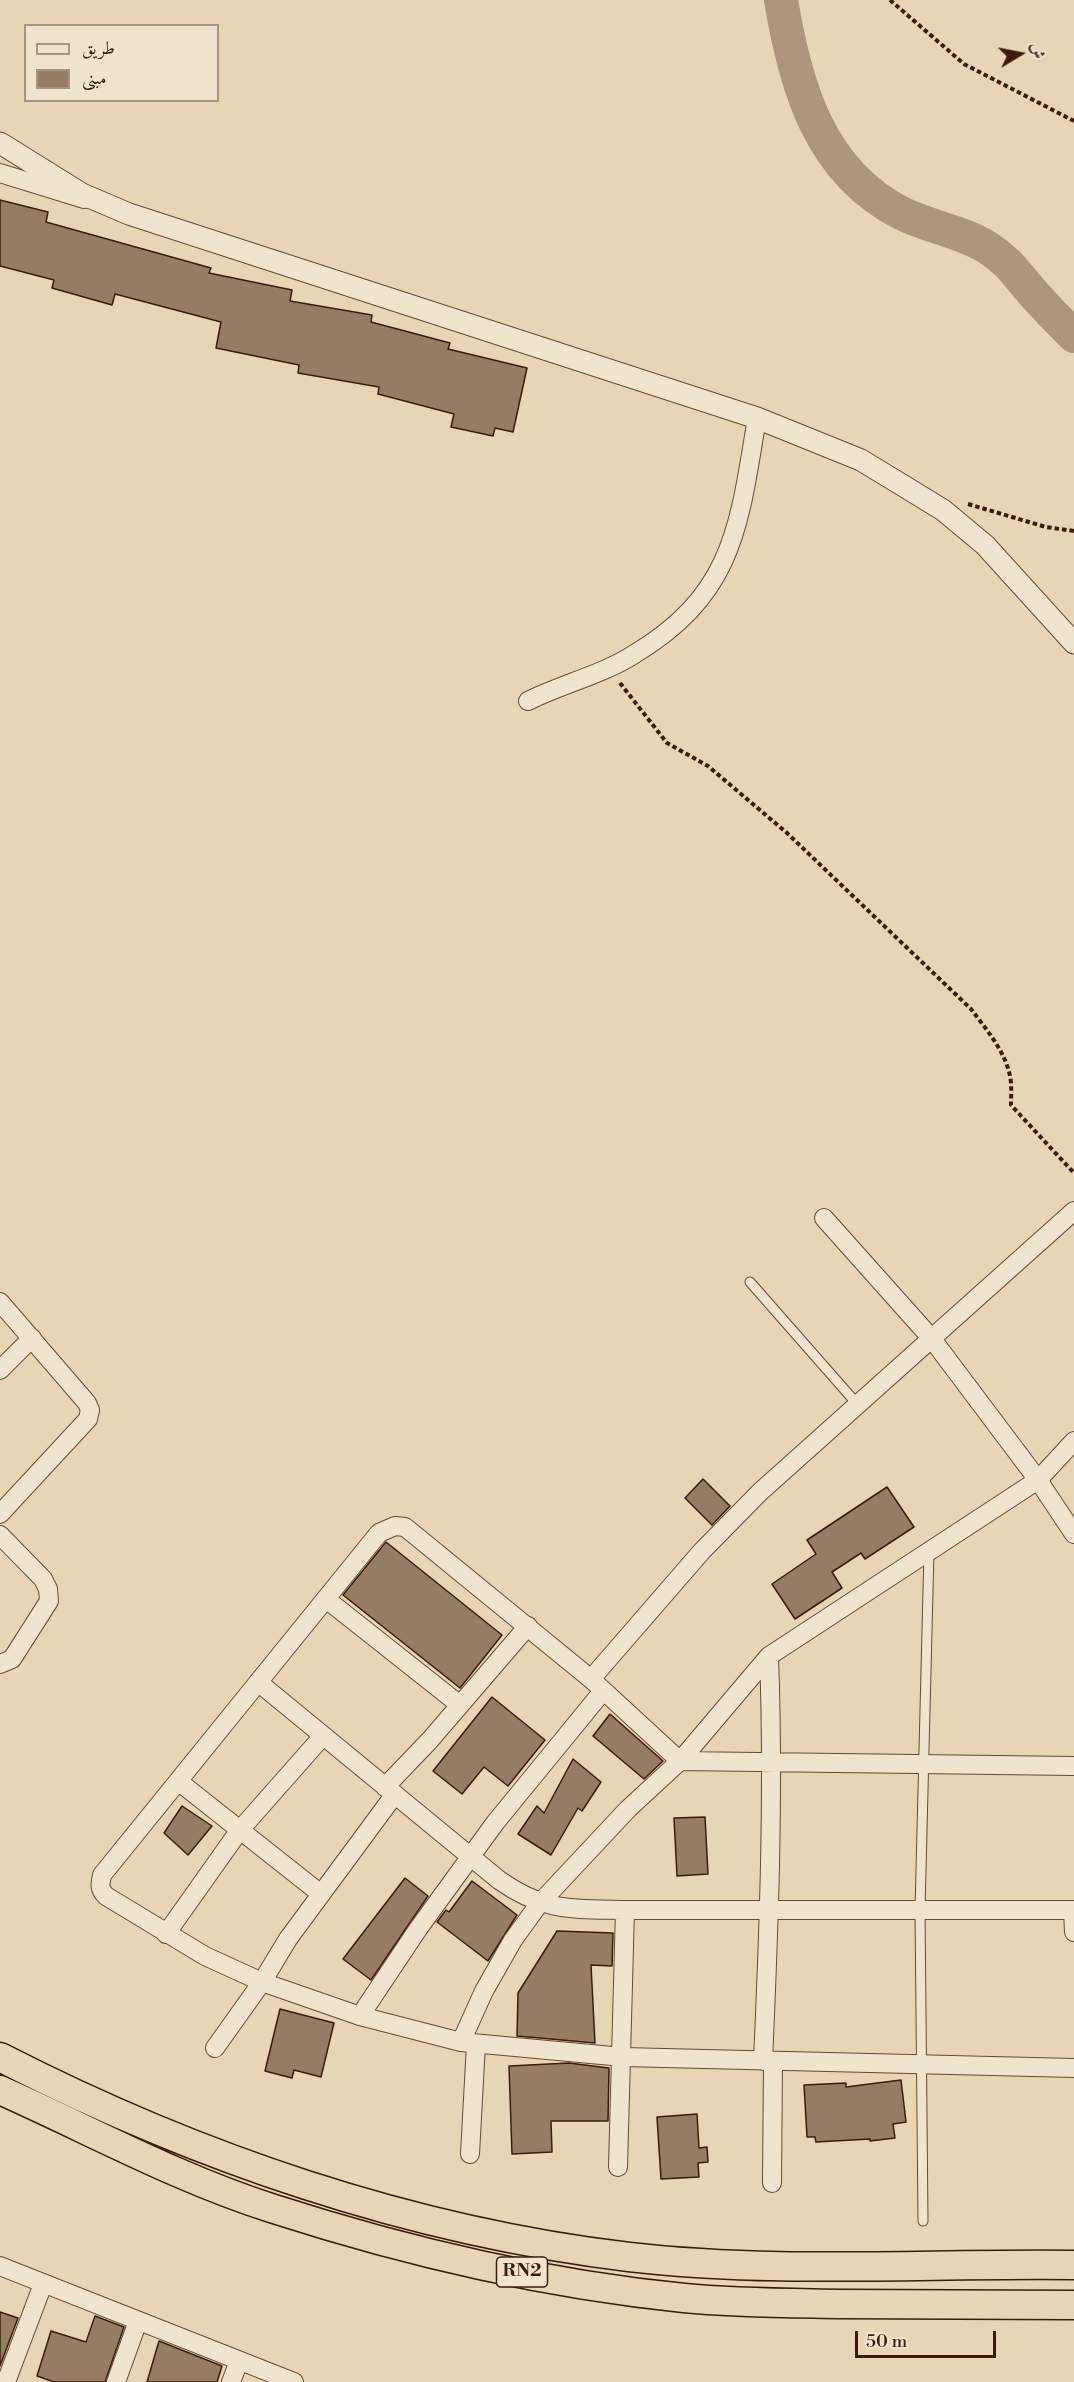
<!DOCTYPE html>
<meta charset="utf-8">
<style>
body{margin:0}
#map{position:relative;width:1074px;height:2382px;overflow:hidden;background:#e8d5b5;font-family:"Libre Bodoni",Amiri,serif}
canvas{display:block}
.legend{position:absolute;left:24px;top:24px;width:195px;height:78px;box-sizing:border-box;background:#f0e4cf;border:2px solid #a89481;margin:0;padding:8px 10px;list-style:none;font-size:18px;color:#3b1b0d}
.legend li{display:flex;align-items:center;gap:12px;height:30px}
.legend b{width:30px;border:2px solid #a89481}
.north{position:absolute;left:990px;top:24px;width:60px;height:60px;-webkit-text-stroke:4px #f0e4cf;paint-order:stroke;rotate:80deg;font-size:16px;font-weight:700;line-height:24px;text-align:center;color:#3b1b0d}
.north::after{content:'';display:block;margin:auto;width:21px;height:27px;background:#3b1b0d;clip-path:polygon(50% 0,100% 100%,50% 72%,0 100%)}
.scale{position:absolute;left:855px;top:2331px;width:141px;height:27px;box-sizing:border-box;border:3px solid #3b1b0d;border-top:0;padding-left:8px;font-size:18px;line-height:21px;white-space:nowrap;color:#3b1b0d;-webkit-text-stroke:4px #f0e4cf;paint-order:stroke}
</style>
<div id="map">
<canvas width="1074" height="2382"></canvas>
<ul class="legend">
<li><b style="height:8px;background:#f0e4cf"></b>طريق</li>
<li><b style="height:16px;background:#957c64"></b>مبنى</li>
</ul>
<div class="north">ش</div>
<div class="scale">50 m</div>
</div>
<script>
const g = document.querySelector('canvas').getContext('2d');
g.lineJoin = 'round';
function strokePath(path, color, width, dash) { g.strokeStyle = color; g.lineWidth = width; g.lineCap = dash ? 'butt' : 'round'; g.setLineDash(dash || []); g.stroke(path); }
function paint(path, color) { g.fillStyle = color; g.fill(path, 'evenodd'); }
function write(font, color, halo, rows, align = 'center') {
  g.font = font + ' "Libre Bodoni",serif'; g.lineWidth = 4.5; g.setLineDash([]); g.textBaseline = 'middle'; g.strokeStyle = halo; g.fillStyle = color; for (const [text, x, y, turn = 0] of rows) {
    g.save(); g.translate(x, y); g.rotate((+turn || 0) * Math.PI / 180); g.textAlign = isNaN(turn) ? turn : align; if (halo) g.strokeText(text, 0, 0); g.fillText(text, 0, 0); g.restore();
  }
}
strokePath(new Path2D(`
 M781 0C795 85 819 172 903 214 930 227 963 232 988 248 1010 262 1016 274 1033 293 1046 308 1060 322 1074 336`), '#ad967c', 34);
const building = new Path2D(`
 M0 200 48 212 46 222 211 268 209 273 292 290 290 301 372 315 371 322 450 343 448 349 527 368 513 432 495 428 493 436 451 427 454 414 378 394 379 387 298 373 299 365 216 348 221 322 115 294 112 305 52 288 54 280 0 266Z
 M703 1479 730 1506 712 1525 685 1498Z
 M887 1487 914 1527 865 1559 861 1553 832 1572 842 1588 795 1619 772 1584 816 1554 807 1540Z
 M386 1542 502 1635 460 1688 343 1595Z
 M492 1697 545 1740 508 1786 484 1767 462 1794 433 1771Z
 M610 1714 663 1761 644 1779 593 1736Z
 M573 1759 601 1782 582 1811 578 1808 551 1855 518 1834 537 1806 544 1813Z
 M182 1806 212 1826 188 1855 164 1833Z
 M705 1817 708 1874 677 1876 674 1818Z
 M405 1878 428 1896 371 1980 343 1959Z
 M472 1881 517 1915 488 1961 437 1922 446 1910 449 1912Z
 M557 1931 613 1933 612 1966 591 1965 595 2043 517 2036 518 1993Z
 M280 2009 334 2023 321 2077 294 2070 292 2078 265 2071Z
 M569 2063 609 2068 608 2121H551L552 2152 512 2154 509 2066Z
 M901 2080 906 2122 893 2124 895 2138 870 2141V2139L816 2142 815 2137H807L804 2085 846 2083V2087Z
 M697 2114 699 2148 707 2147 708 2162 698 2163 699 2177 661 2179 657 2117Z
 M0 2312 18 2318 0 2366Z
 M95 2316 124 2327 105 2382H54L37 2376 51 2331 86 2342Z
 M159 2341 222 2366 217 2382H147Z`);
paint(building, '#957c64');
strokePath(building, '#3b1b0d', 1.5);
const service = new Path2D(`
 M750 1282 858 1405
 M923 2221 920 1910 929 1551`);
const minor = new Path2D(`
 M0 173 84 199
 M528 701C562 684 601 675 633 655 735 594 739 525 757 418
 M824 1218 932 1339 1038 1480 1074 1534
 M0 1302 87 1403 90 1410 88 1419 0 1514
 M0 1370 32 1338
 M0 1535 43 1579 48 1589 49 1601 12 1659 0 1664
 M326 1599 460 1705
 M591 1679 702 1551 760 1492 1074 1211
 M258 1682 499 1880C544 1912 572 1909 625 1910H1074
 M1074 1766 680 1761 591 1679 405 1527 395 1526 379 1533 102 1875C100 1884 99 1889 106 1896L205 1956 262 1982 360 2016 461 2042 623 2057 1074 2068
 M178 1781 321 1894
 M385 1787 430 1740 528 1626
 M1073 1910 1074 1932
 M166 1934 239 1831 322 1737
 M360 2016 418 1929 495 1823 603 1691
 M461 2042 484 1991 513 1940 539 1904 628 1809 680 1761 769 1656 1038 1480 1074 1441
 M215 2048 262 1982 288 1939 395 1794
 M763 2061C769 1926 774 1791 769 1656
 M470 2154 476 2044
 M618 2167 625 1910
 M772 2183 773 2061
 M0 2266 294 2382
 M6 2382 43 2284
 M116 2382 138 2321
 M231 2382 239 2361`);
const tertiary = new Path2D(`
 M0 143 82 194 129 214 757 418 861 460 943 510 985 545 1074 643`);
const trunk = new Path2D(`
 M0 2057C195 2157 410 2231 629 2257 776 2274 926 2263 1074 2265
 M0 2090C90 2130 177 2178 271 2208 404 2251 544 2284 684 2298 736 2303 788 2303 840 2304 918 2305 996 2305 1074 2305`);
strokePath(service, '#664a37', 11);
strokePath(minor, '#664a37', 20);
strokePath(tertiary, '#664a37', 23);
strokePath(trunk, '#3b1b0d', 31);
strokePath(new Path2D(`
 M890 0 964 64 1074 121
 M968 504 1046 527 1074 531
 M620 683 667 743 708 766 787 833 971 1009C986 1029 1005 1051 1010 1076 1012 1085 1011 1096 1011 1105L1074 1173`), '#3b1b0d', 4, [4.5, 3]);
strokePath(service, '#f0e4cf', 9);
strokePath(minor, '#f0e4cf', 18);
strokePath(tertiary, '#f0e4cf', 21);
strokePath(trunk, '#e8d5b5', 28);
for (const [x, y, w] of [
 [522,2272,51]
]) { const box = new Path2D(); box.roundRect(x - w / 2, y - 15, w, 30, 4.5); g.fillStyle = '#f0e4cf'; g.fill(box); strokePath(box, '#3b1b0d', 1.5); }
write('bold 18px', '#3b1b0d', null, [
 ["RN2",522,2272]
]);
</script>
